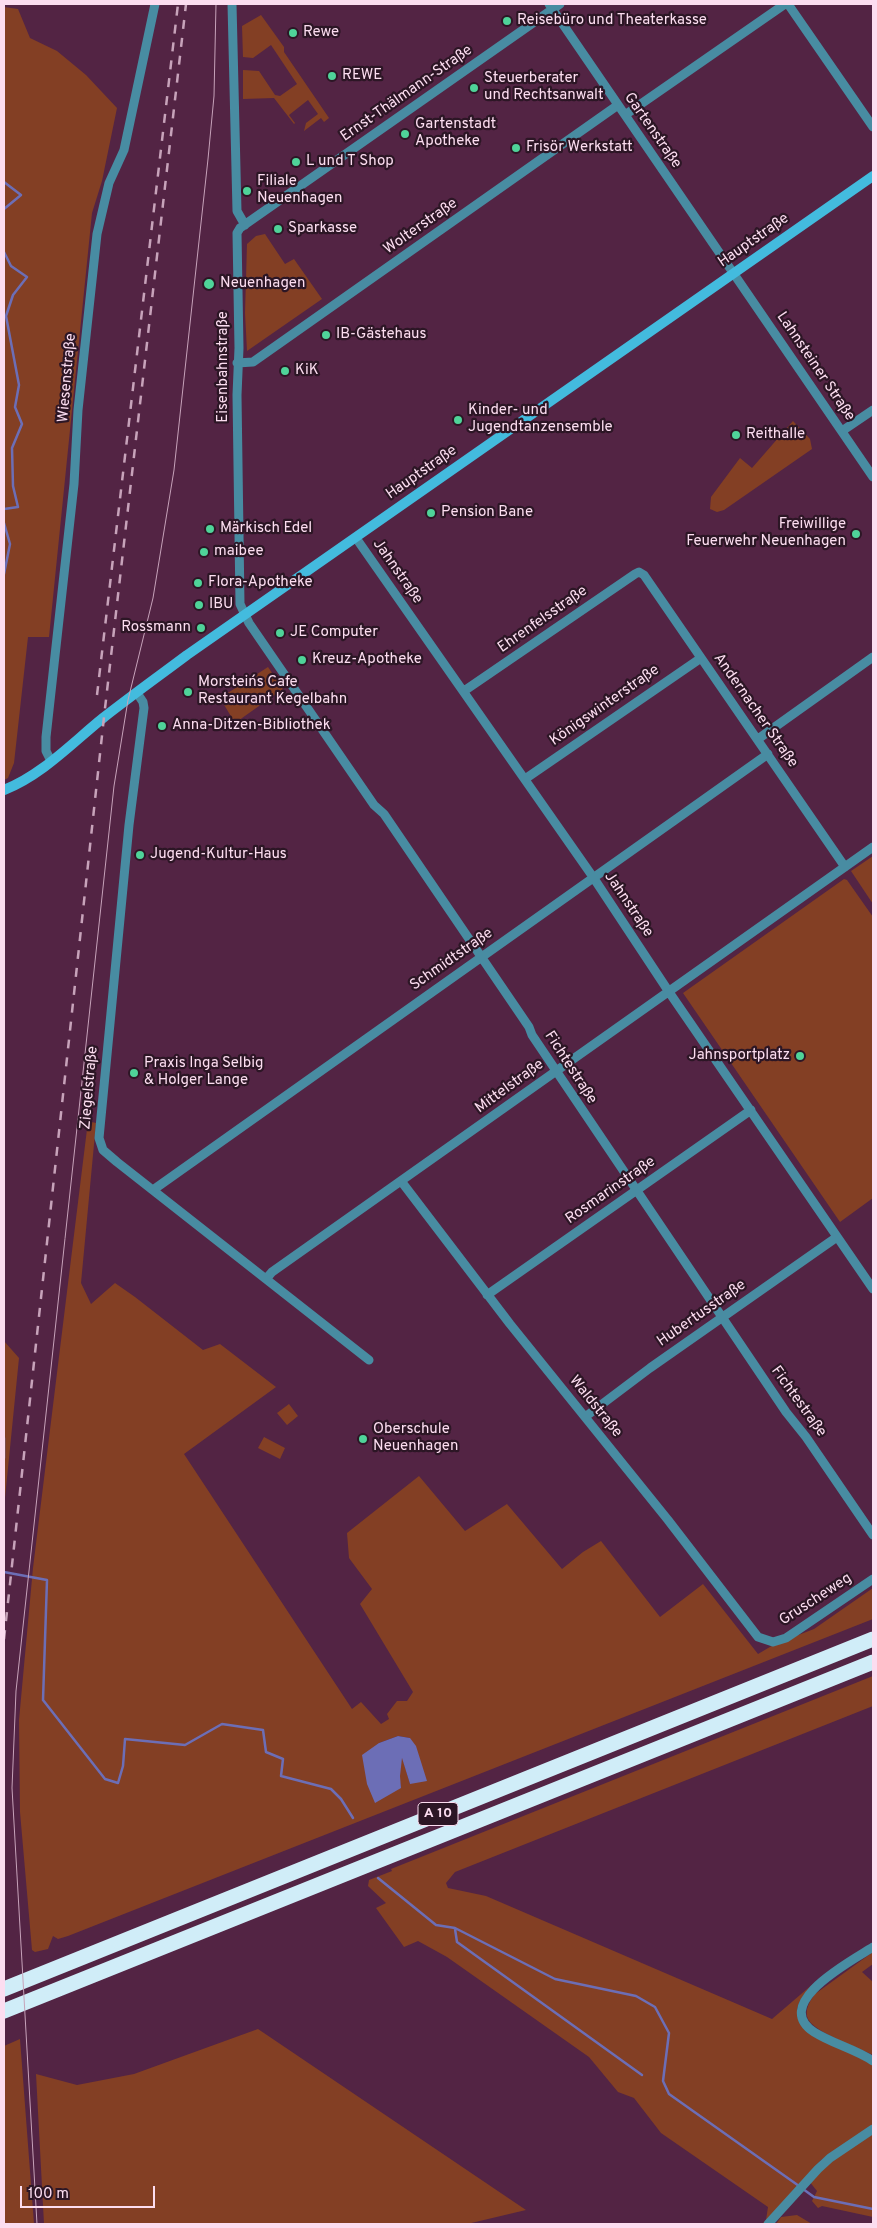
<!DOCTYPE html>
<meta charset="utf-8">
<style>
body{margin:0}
#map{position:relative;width:877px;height:2228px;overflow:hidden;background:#532444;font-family:Overpass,sans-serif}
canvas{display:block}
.frame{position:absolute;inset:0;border:5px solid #fcddf0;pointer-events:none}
.scale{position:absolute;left:20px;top:2186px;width:135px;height:22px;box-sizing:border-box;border:2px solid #fcddf0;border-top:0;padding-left:6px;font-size:15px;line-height:18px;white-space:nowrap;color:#fcddf0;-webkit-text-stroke:4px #2c1625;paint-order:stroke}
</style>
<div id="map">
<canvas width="877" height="2228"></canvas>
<div class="frame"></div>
<div class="scale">100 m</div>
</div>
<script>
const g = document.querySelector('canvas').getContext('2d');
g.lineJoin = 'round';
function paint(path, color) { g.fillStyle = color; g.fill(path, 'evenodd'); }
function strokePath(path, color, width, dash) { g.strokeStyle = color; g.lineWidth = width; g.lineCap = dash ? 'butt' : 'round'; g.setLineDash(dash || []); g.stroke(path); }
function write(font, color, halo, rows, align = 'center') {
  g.font = font + ' Overpass,sans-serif'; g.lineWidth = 4.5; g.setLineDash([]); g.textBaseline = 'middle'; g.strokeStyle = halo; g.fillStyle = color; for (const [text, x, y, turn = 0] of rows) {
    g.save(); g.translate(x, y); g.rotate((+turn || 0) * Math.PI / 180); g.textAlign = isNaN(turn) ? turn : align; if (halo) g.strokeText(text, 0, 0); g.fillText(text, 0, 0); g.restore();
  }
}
paint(new Path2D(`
 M4 7 18 9 30 38 57 51 86 75 117 108 102 181 92 213 49 637H28L14 763 8 778 4 780Z
 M261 15 284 47V52L329 118 324 122 321 118 304 131 306 123 318 114 308 100 289 115 295 123 294 124 274 98 243 99V70L259 71 275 95 280 96 297 84 271 45 253 58 243 57 242 26Z
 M265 234 285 264 294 259 322 299 247 351 245 313 247 244 256 236Z
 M793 421 810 439 812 449 724 510 717 512 710 509 711 497 740 458 752 468Z
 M268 667 283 689 235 723 220 698Z
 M873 856V904L851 871Z
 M844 879 847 880 873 917V1198L840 1222 683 993Z
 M88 1121 96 1123 81 1283 91 1304 115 1283 135 1297 203 1350 220 1344 276 1387 184 1454 352 1709 361 1702 381 1724 389 1719 387 1714 397 1701H407L413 1692 360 1604 372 1589 349 1558 347 1533 419 1476 465 1531 507 1504 562 1569 583 1552 601 1541 660 1617 703 1584 758 1654 775 1644 814 1629 873 1588V1619L68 1936 58 1939 53 1936 48 1949 35 1952 32 1950 20 1812 19 1720 33 1568ZM398 1736 410 1738V1784L402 1756 399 1776 401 1788 379 1743Z
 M4 1341 19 1358 4 1508Z
 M289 1404 298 1416 287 1425 277 1413Z
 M264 1437 285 1448 280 1459 258 1448Z
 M873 1676V1706L455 1872 446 1883 448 1888 486 1896 772 2019 814 1983C783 2015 798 2027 831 2043 845 2050 859 2058 873 2065V2125L821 2160 769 2219 762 2224 766 2220 768 2207 661 2133 634 2098 618 2092 589 2057 447 1957 418 1941 404 1947 376 1908 386 1903 368 1886 369 1880 392 1871 391 1869Z
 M873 1952V1964L862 1972 873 1982V2055C859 2048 814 2032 808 2019 804 2010 810 2001 815 1994Z
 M258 2029 526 2210 467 2224H44L36 2074 77 2085 134 2074Z
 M20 2039 34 2224H4V2046Z
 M873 2134V2217L822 2206 818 2208 812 2201 817 2191 809 2181 838 2156Z
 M797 2215 812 2224H776L781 2217Z`), '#833f24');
paint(new Path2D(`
 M398 1736 410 1738 416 1746 427 1781 410 1784 402 1758 400 1776 401 1788 375 1803 367 1784 362 1755 379 1743Z`), '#6c6eb6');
strokePath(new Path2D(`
 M4 182 21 195 4 209
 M4 252 11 266 27 277 13 295 6 316 19 385 15 407 22 424 12 448 13 486 18 507 4 509
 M4 523 10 544 4 574
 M4 1438V1458
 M4 1572 47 1580 43 1700 105 1779 118 1783 123 1766 125 1739 185 1745 222 1724 263 1730 266 1752 283 1759 281 1776 331 1789 341 1799 353 1818
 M378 1878 436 1925 455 1928 555 1979 636 1996 655 2007 669 2033 663 2081 669 2094 799 2186
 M455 1929 457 1942 642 2075
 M803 2189 814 2197 873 2209`), '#6c6eb6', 2.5);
strokePath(new Path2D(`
 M232 4 237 211 245 225
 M549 4 873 477
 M560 4 240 228 237 233 239 348 237 395 240 604 249 623 374 805 384 814 529 1027 532 1035 786 1412 806 1437 873 1535
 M788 4 873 127
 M625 115 785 4
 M237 363 253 362 618 105
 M842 431 873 410
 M356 538 593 877 669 992 873 1289
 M464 691 635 574 639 572 644 575 845 867
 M137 693 143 702 144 708 129 825 99 1138 103 1150 117 1162 369 1360
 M758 739 873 657
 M51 761 46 751V737L74 484 78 410 97 234 109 183 124 150 155 4
 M525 779 701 658
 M401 1181 510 1324 668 1520 758 1637 773 1642 786 1638 873 1579
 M153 1190 768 754
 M266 1279 272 1272 873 847
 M487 1295 751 1110
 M585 1417 650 1368 837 1237
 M873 1947C853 1960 770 2003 814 2032 833 2044 855 2049 873 2061
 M768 2224 818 2169 830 2158 873 2129`), '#488ca2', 9);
strokePath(new Path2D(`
 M4 790C42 775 72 743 103 718 131 696 159 676 187 655L873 176`), '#43bbde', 10);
strokePath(new Path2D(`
 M4 1989 873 1639
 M4 2011 873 1662`), '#d0edf8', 15);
strokePath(new Path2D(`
 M37 2224 12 1788 16 1691 114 786 128 700 153 598 174 470 208 159 214 96 216 4`), '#c7a3ba', 1);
strokePath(new Path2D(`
 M97 695 178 4
 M4 1639 104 717 186 4`), '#c7a3ba', 2.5, [9, 9]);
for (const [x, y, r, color] of [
 [507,21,5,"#4fd399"],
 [293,33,5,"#4fd399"],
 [332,76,5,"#4fd399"],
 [474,88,5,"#4fd399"],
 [405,134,5,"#4fd399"],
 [516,148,5,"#4fd399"],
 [296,162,5,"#4fd399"],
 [247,191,5,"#4fd399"],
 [278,229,5,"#4fd399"],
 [209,284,6,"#4fd399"],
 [326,335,5,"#4fd399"],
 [285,371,5,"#4fd399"],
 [458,420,5,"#4fd399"],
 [736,435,5,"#4fd399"],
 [431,513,5,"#4fd399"],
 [210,529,5,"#4fd399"],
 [856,534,5,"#4fd399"],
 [204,552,5,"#4fd399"],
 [198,583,5,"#4fd399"],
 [199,605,5,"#4fd399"],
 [201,628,5,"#4fd399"],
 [280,633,5,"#4fd399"],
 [302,660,5,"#4fd399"],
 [188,692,5,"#4fd399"],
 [162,726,5,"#4fd399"],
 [140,855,5,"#4fd399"],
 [800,1056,5,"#4fd399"],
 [134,1073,5,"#4fd399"],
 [363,1439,5,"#4fd399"]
]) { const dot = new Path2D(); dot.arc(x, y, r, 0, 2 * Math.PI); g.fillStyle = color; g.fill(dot); strokePath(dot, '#2c1625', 2); }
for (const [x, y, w] of [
 [438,1814,40]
]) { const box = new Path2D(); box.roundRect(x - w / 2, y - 11.5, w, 23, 4); g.fillStyle = '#2c1625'; g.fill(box); strokePath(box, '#fcddf0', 1); }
write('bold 14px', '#fcddf0', null, [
 ["A 10",438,1814]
]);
write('15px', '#fcddf0', '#2c1625', [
 ["Reisebüro und Theaterkasse",517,21],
 ["Rewe",303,33],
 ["REWE",342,76],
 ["Steuerberater",484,79],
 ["und Rechtsanwalt",484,96],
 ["Gartenstadt",415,125],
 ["Apotheke",415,142],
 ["Frisör Werkstatt",526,148],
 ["L und T Shop",306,162],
 ["Filiale",257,182],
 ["Neuenhagen",257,199],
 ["Sparkasse",288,229],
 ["Neuenhagen",220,284],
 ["IB-Gästehaus",336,335],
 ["KiK",295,371],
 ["Kinder- und",468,411],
 ["Jugendtanzensemble",468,428],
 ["Reithalle",746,435],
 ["Pension Bane",441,513],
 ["Freiwillige",846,525,"right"],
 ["Feuerwehr Neuenhagen",846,542,"right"],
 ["Märkisch Edel",220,529],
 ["maibee",214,552],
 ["Flora-Apotheke",208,583],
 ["IBU",209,605],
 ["Rossmann",191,628,"right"],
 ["JE Computer",290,633],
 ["Kreuz-Apotheke",312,660],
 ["Morstein´s Cafe",198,683],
 ["Restaurant Kegelbahn",198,700],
 ["Anna-Ditzen-Bibliothek",172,726],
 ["Jugend-Kultur-Haus",150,855],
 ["Jahnsportplatz",790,1056,"right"],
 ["Praxis Inga Selbig",144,1064],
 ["& Holger Lange",144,1081],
 ["Oberschule",373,1430],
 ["Neuenhagen",373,1447]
], 'left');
write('15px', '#fcddf0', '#2c1625', [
 ["Ernst-Thälmann-Straße",407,94,-35],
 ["Gartenstraße",652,131,55],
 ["Wolterstraße",421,227,-35],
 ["Hauptstraße",754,241,-35],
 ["Eisenbahnstraße",224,367,-90],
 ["Lahnsteiner Straße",815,367,56],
 ["Wiesenstraße",68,378,-85],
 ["Hauptstraße",422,473,-35],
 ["Jahnstraße",397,572,55],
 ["Ehrenfelsstraße",543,620,-35],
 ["Königswinterstraße",605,706,-35],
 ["Andernacher Straße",755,711,55],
 ["Jahnstraße",628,905,56],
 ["Schmidtstraße",452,960,-35],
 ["Fichtestraße",570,1068,57],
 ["Mittelstraße",510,1087,-36],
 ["Ziegelstraße",90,1088,-85],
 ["Rosmarinstraße",611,1191,-35],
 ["Hubertusstraße",702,1314,-35],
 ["Fichtestraße",798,1402,54],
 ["Waldstraße",595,1407,51],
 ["Gruscheweg",816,1600,-33]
]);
</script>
